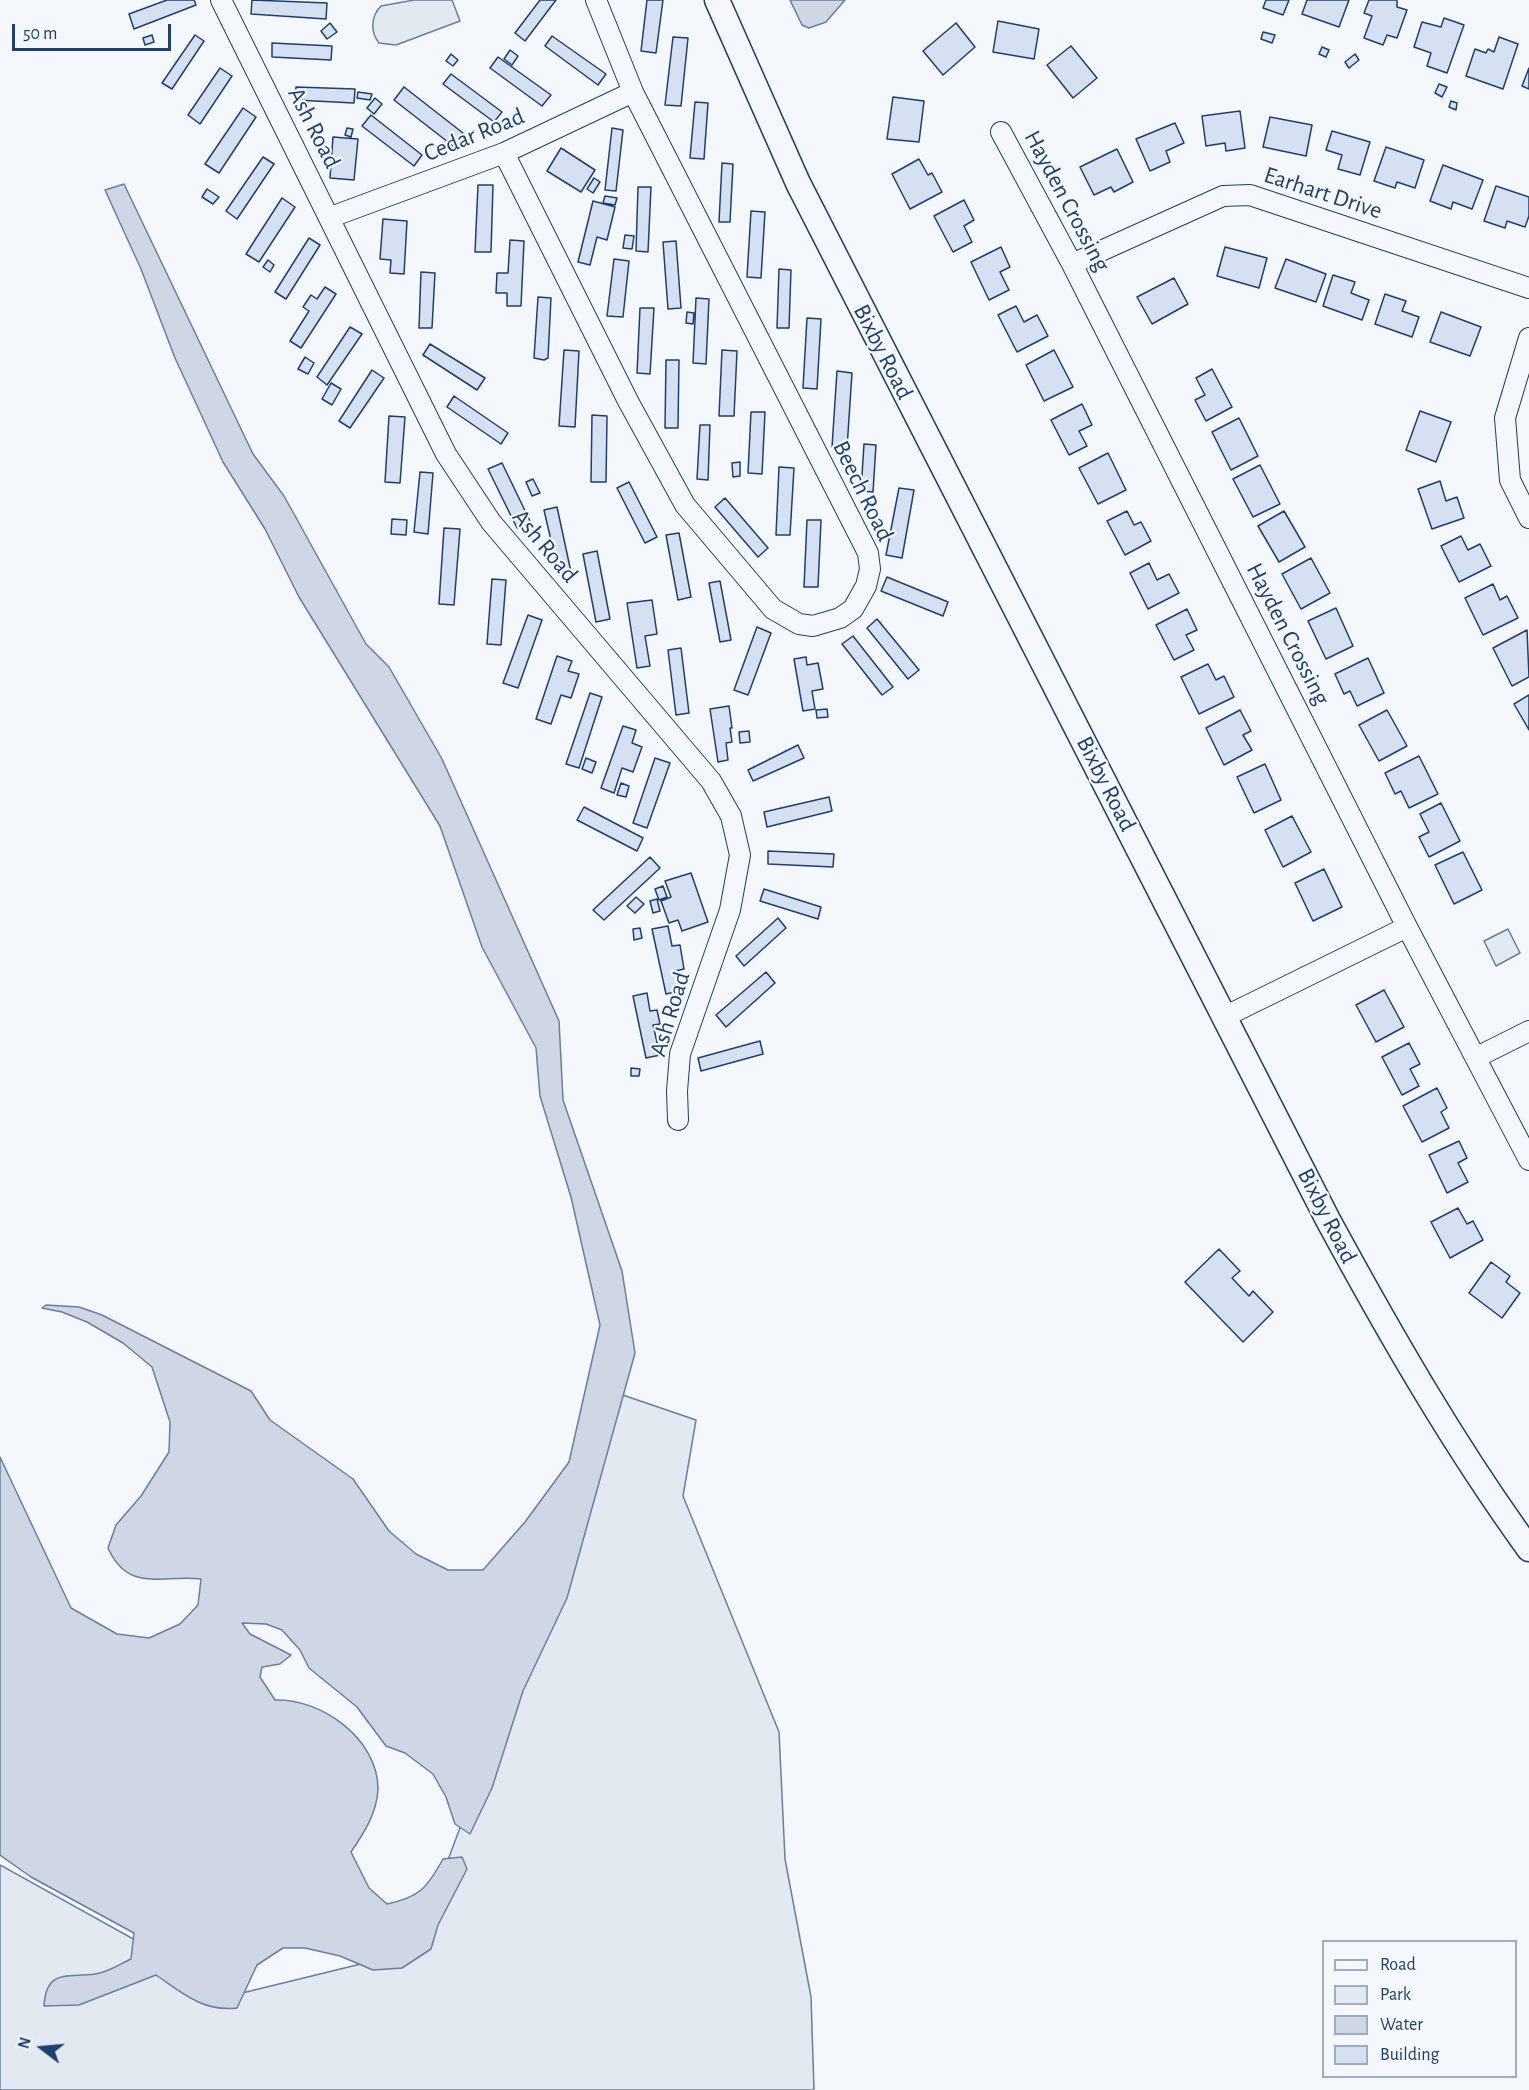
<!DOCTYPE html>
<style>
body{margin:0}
#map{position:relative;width:1529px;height:2090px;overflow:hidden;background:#f4f7fb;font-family:"Alegreya Sans",sans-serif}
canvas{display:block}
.legend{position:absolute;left:1322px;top:1940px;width:195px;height:138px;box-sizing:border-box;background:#f4f7fb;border:2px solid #9eadc5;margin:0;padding:8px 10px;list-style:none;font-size:18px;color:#1d3f73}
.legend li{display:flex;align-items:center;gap:12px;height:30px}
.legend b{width:30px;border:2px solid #9eadc5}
.north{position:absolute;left:12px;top:2018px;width:60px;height:60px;-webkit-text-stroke:4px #f4f7fb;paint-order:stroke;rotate:286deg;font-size:16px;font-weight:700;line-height:24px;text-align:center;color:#1d3f73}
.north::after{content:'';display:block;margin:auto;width:21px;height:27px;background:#1d3f73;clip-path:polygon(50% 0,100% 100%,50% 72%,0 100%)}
.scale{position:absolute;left:12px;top:24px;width:159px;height:27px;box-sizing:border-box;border:3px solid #1d3f73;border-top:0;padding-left:8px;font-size:18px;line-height:21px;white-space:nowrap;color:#1d3f73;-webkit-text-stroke:4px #f4f7fb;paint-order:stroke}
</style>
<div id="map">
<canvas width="1529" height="2090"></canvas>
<ul class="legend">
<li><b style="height:8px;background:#f4f7fb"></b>Road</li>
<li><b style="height:16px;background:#e3e9f0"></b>Park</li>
<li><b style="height:16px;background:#cfd7e4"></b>Water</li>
<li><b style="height:16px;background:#d5e0f0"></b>Building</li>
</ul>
<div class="north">N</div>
<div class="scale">50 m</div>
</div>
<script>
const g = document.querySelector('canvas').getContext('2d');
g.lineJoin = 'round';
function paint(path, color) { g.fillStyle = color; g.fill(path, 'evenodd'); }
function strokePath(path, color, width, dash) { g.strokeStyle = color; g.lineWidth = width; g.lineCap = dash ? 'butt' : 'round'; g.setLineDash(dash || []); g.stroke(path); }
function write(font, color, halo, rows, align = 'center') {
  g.font = font + ' "Alegreya Sans",sans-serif'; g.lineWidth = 4.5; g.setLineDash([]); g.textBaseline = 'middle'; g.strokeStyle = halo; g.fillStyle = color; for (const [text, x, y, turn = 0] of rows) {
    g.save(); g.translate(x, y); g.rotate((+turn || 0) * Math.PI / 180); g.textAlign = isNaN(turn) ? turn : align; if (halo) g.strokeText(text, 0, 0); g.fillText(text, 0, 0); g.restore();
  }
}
const green = new Path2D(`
 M414 0H452L460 21 396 45 379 43C370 32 371 16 381 6Z
 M1508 929 1520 953 1496 966 1484 941Z
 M611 1391 696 1420 683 1496 779 1732 785 1859 811 1997 814 2090H0V1865L234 1995 414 1951 557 1568Z`);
paint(green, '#e3e9f0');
strokePath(green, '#687fa3', 1.5);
const water = new Path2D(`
 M790 0H845L826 22 809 28 802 25Z
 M124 184 253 454 284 496 366 644 389 667 442 759 559 1021 563 1100 622 1271 635 1353 567 1598 523 1691 492 1788 470 1834 455 1824 446 1797 433 1774 405 1753 386 1746 357 1707 309 1668 300 1650 282 1630 266 1624 242 1623 250 1634 291 1655 280 1664 262 1667 260 1677 275 1700C320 1698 378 1738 378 1789 377 1813 364 1833 351 1852L369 1888 387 1904C420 1897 427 1888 443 1859L462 1857 467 1869 438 1925 431 1949 402 1968 373 1970 340 1956 305 1948H283L257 1965 237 2008C203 2012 182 1993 156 1975L79 2005 44 2006C46 1968 68 1978 95 1974 107 1973 120 1964 131 1959L134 1933 31 1877 0 1855V1457L71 1608 117 1634 149 1638 180 1624 198 1605 201 1579C162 1574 129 1594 108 1548L116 1525 141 1496 169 1452 170 1422 152 1367 123 1343 87 1322 62 1312 42 1308 46 1305 79 1307 102 1315 251 1391 270 1420 353 1479 389 1531 416 1554 448 1570H483L525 1522 569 1462 600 1325 571 1197 540 1096 536 1048 482 947 440 826 299 597 265 529 223 462 175 358 141 269 105 190Z`);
paint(water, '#cfd7e4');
strokePath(water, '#687fa3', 1.5);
const building = new Path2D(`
 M167 0H194L196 5 134 29 129 14Z
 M252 0 327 3 326 19 251 14Z
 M540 0H556L525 41 515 33Z
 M647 0H663L656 53 641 51Z
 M1266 0H1289L1283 15 1263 8Z
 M1307 0H1349L1339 27 1302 14Z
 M1369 0H1397V7L1407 10 1397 38 1387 35 1383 45 1364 38 1372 16 1364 13Z
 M1444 18 1464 25 1447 73 1427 66 1431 53 1414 47 1422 22 1441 27Z
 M998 21 1039 29 1034 59 993 52Z
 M330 23 337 32 327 39 321 31Z
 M956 23 975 47 943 75 923 51Z
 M1263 32 1275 35 1272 43 1261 39Z
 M152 35 154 42 145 45 143 38Z
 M195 35 204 41 172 89 162 83Z
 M552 36 606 74 598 85 545 46Z
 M673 37 688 38 681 106 665 105Z
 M1499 37 1518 44 1503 89 1466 76 1475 49 1486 53 1488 49 1494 52Z
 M272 43 332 46 331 60 272 57Z
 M1071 46 1097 78 1073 98 1047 65Z
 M1322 47 1329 50 1326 57 1319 54Z
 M510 50 518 56 512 65 504 59Z
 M451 54 458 60 453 66 446 61Z
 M1355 54 1359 60 1349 68 1345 62Z
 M498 57 551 95 542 106 490 68Z
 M220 68 232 76 200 124 188 115Z
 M1529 68V89L1522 86Z
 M451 74 502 112 494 122 443 84Z
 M1439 84 1447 87 1442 97 1435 93Z
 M296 87 355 89 354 103 295 100Z
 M404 87 463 133 453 146 394 100Z
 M358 92 372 94 370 100 357 98Z
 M893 97 924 101 919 142 887 139Z
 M375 98 382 104 374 114 367 108Z
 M1451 101 1457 103 1456 110 1449 107Z
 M695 102 708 103 704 159 690 158Z
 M243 108 256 117 219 173 205 164Z
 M1240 111 1245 148 1226 151 1225 143 1206 146 1202 116Z
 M371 115 422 155 414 166 362 126Z
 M1270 117 1312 125 1306 156 1263 147Z
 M1175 123 1184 143 1166 151 1170 162 1150 171 1136 139Z
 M347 128 353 129 351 137 345 135Z
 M612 128 623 130 616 191 605 190Z
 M1332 131 1370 142 1360 175 1338 169 1342 155 1326 150Z
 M333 137 358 139 354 180 330 178Z
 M1386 147 1424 160 1415 188 1397 182 1395 188 1374 181Z
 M561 148 595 170 581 192 547 171Z
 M1117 149 1133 182 1114 192 1111 187 1094 195 1080 167Z
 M263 157 274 164 237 219 226 211Z
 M919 159 928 175 932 173 942 192 910 209 892 174Z
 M722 163 733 164 730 222H719Z
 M1443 165 1483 180 1472 209 1453 202 1451 209 1430 201Z
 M594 178 600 182 593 193 587 189Z
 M478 185H493L491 252H475Z
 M1496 186 1529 197V216L1525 227 1507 221 1505 228 1484 221Z
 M638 187H651L648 252 636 251Z
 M207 189 219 197 213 204 202 197Z
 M605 196 617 198 615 205 603 203Z
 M282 198 295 207 259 262 246 254Z
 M964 200 974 220 964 226 972 242 953 252 934 216Z
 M593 201 615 207 607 240 597 237 590 265 578 262Z
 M751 211 765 212 761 278 747 277Z
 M383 219 407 221 404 274 390 273 391 260 380 259Z
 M625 235 634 236 632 249 623 248Z
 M309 238 320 245 286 299 275 292Z
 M510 240 524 241 521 306H507V293H496L497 273H508Z
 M676 241 681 308 668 309 663 242Z
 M1001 247 1010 267 1000 272 1009 290 989 300 971 262Z
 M1225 247 1267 258 1259 288 1217 276Z
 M614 259 629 261 623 317 607 316Z
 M1286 259 1326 274 1316 302 1275 288Z
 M268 260 274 265 270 272 263 267Z
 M779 269 791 270 789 328H777Z
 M421 272 435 273 432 328H419Z
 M1333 275 1355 282 1351 293 1369 300 1362 320 1323 306Z
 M1174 278 1188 304 1152 324 1137 297Z
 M325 287 336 294 301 348 290 341 309 311 303 307 311 295 317 299Z
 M1385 294 1406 301 1402 311 1419 317 1412 337 1375 324Z
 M538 297 551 298 548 358 544 360 534 358Z
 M696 298 709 299 706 364 693 363Z
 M1016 306 1024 322 1037 315 1048 336 1017 352 998 315Z
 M640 308H654L650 374 637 373Z
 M687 312 694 313 693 324 686 323Z
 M1441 312 1481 327 1470 356 1430 342Z
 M807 318 821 319 817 389 803 388Z
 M350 327 362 334 327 385 317 377Z
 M430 344 485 378 477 390 423 355Z
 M564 350 579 351 575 427 559 426Z
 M722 350 737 351 734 416H719Z
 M1054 350 1073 387 1044 401 1026 365Z
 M305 357 314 363 308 374 298 369Z
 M666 360H679L678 428H665Z
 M1212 369 1232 407 1206 421 1195 400 1205 395 1196 378Z
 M372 370 384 378 350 428 339 421Z
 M837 371 852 373 847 448 832 447Z
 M331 383 341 389 332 405 322 399Z
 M454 396 508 433 501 444 447 407Z
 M1082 404 1092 425 1079 431 1087 446 1069 455 1051 420Z
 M1420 411 1451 422 1436 462 1406 450Z
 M751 412H765L762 474 748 473Z
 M592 415 607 416 606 482H591Z
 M389 416 405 417 400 483 385 482Z
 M1239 418 1258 456 1231 470 1212 432Z
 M700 425H710L708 480 697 479Z
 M864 444 876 445 873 492 861 491Z
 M1108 453 1126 490 1098 504 1079 468Z
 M740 462V476L733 477 732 463Z
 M502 463 530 521 517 528 488 469Z
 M1260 465 1280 504 1253 517 1233 479Z
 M779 467 794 468 790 535H776Z
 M420 472 433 473 428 534 414 532Z
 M533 479 540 493 532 496 526 482Z
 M1440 481 1446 501 1457 497 1464 518 1432 529 1418 489Z
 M629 482 657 537 645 543 617 488Z
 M899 488 914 490 902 558 886 555Z
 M725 498 768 548 758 557 715 507Z
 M557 507 571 572 559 575 544 510Z
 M1127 511 1134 525 1141 522 1151 541 1125 555 1107 521Z
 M1284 511 1305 547 1279 562 1258 526Z
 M392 519 407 520 406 535 391 534Z
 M807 520H821L818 587H804Z
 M444 528 460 529 454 605 439 604Z
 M679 533 691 597 678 600 666 535Z
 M1461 536 1468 550 1480 544 1491 566 1459 582 1441 546Z
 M597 551 610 619 596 622 583 554Z
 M1311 558 1330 593 1301 609 1282 574Z
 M1149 563 1157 580 1169 574 1179 593 1148 609 1130 573Z
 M887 577 948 602 943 616 881 591Z
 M492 579 506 580 501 645 487 644Z
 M720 581 731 640 720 642 709 583Z
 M1493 584 1500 600 1507 596 1518 618 1483 635 1465 598Z
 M652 600 657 634 645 636 650 666 637 668 627 603Z
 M1336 608 1353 646 1326 659 1308 621Z
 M1187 609 1197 630 1186 635 1194 650 1174 660 1156 625Z
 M528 615 542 620 518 688 503 683Z
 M877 619 919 670 908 679 867 628Z
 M757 627 771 633 748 695 734 690Z
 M1527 630 1529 677 1512 686 1493 648Z
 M853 636 893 687 882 695 842 644Z
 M681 648 689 713 676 715 668 650Z
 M557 656 572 661 568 671 579 674 571 698 561 695 551 724 536 719Z
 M806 657 807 665 818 663 823 689 812 691 815 709 803 711 794 659Z
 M1368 658 1384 693 1357 706 1350 691 1344 694 1335 674Z
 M1208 664 1216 680 1224 676 1234 697 1199 714 1181 677Z
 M590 693 602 697 579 768 566 764Z
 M1529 695V730L1514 704Z
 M729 706 732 728H730L732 742 726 743 728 760 718 762 710 709Z
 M827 709 828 717 817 718 816 710Z
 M1240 710 1251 731 1243 735 1252 750 1224 765 1206 728Z
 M1387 710 1407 746 1379 761 1359 725Z
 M623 726 636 730 632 743 642 747 633 772 622 768 614 793 601 788Z
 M749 731 750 742 740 743 739 732Z
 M798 745 804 758 753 781 748 770Z
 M1419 756 1438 794 1409 808 1401 791 1395 794 1385 773Z
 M586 758 596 762 592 773 582 769Z
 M655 758 670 763 647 828 633 823Z
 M1265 764 1281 800 1254 813 1237 777Z
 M621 783 629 786 626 797 617 795Z
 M829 797 832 811 767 827 764 812Z
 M1441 803 1460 841 1429 857 1419 837 1429 832 1420 814Z
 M584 807 643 838 637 851 577 820Z
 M1292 816 1311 852 1283 867 1265 830Z
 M768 851 834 854 833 867 768 864Z
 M1463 852 1482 890 1454 904 1435 865Z
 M650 857 660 868 604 920 593 910Z
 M1324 869 1342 907 1313 921 1295 883Z
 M691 873 708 922 682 931 678 920 669 923 661 901 671 897 665 881Z
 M663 886 667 897 659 900 655 889Z
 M764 889 821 907 818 919 760 901Z
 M636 897 644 904 635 913 627 906Z
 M657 899 660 911 653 913 650 901Z
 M778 918 786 928 744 966 736 956Z
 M668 926 672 946 680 945 684 969 675 971 679 991 666 994 652 929Z
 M640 928 642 938 634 940 633 929Z
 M766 972 775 983 726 1027 716 1015Z
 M1384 990 1404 1027 1376 1042 1356 1005Z
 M647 993 650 1011 657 1010 660 1024 653 1025 660 1055 646 1058 633 996Z
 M760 1041 763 1054 701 1071 698 1058Z
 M1409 1043 1420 1064 1410 1069 1419 1086 1402 1095 1382 1057Z
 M631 1068 640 1069 639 1076H631Z
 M1437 1088 1447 1108 1441 1112 1449 1128 1422 1142 1403 1106Z
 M1459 1141 1467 1158 1458 1163 1468 1182 1447 1193 1429 1155Z
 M1458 1208 1467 1224 1473 1221 1483 1240 1450 1258 1431 1222Z
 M1219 1249 1240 1271 1232 1278 1249 1296 1253 1291 1273 1312 1243 1342 1185 1282Z
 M1491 1262 1510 1276 1506 1282 1520 1293 1502 1318 1469 1293Z`);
paint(building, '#d5e0f0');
strokePath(building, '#1d3f73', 1.5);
const minor = new Path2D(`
 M221 0 446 454 491 522 711 781 731 816 740 855 730 910 680 1054 677 1091 678 1120
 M1001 132 1072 264 1407 927 1529 1160
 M504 153 628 401 685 505 773 609 799 624 813 626 840 618 853 609 866 586 870 569 868 553 633 92 596 0
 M331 217 504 153 633 92
 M1072 264 1223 196 1250 195 1529 288
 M1529 338 1505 418 1510 480 1529 518
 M1224 1017 1407 927
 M1477 1057 1529 1031`);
const tertiary = new Path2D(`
 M717 0 798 183 1328 1220C1390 1334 1453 1444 1529 1549`);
strokePath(minor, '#1d3f73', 22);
strokePath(tertiary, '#1d3f73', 27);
strokePath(minor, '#f4f7fb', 20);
strokePath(tertiary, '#f4f7fb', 24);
write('24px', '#1d3f73', '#f4f7fb', [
 ["Ash Road",314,128,63],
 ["Cedar Road",474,135,-22],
 ["Earhart Drive",1323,193,18],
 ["Hayden Crossing",1067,201,62],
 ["Bixby Road",883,352,63],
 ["Beech Road",863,491,64],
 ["Ash Road",545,546,50],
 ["Hayden Crossing",1288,634,63],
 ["Bixby Road",1106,784,63],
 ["Ash Road",670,1014,-73],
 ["Bixby Road",1327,1216,63]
]);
</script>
